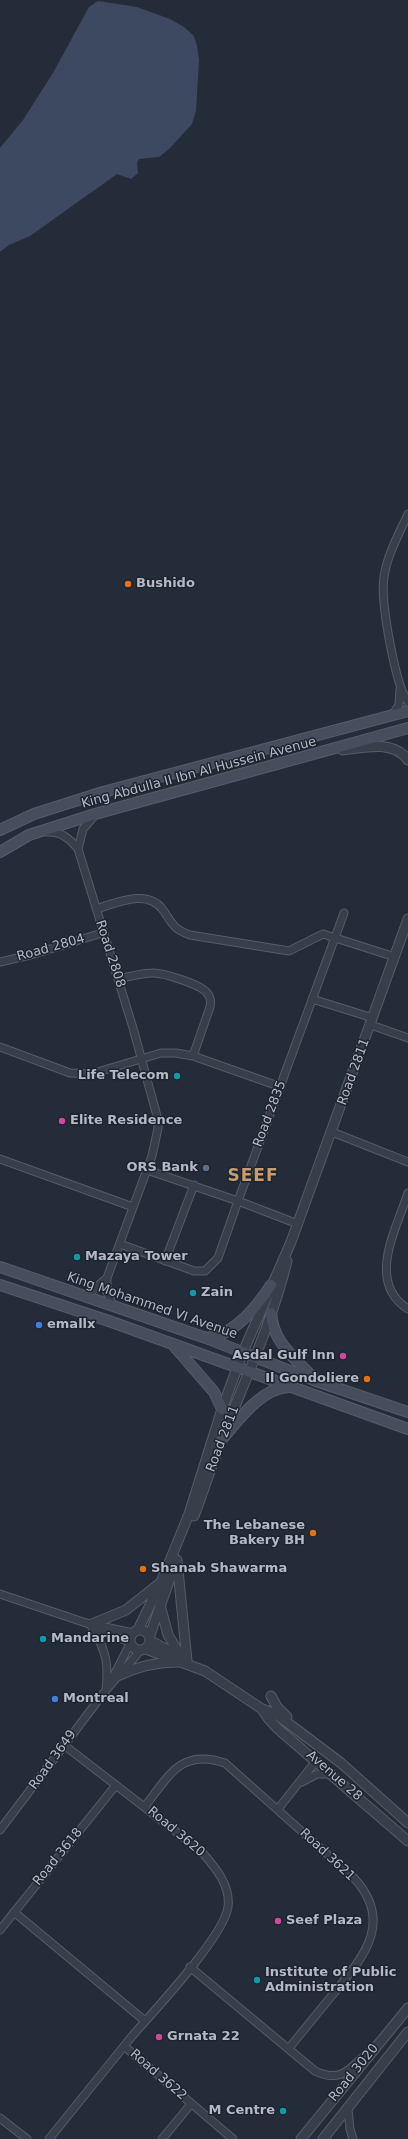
<!DOCTYPE html>
<style>
body{margin:0}
canvas{display:block;background:#252c39}
</style>
<canvas width="408" height="2139"></canvas>
<script>
const g = document.querySelector('canvas').getContext('2d');
g.lineJoin = 'round';
function paint(path, color) { g.fillStyle = color; g.fill(path, 'evenodd'); }
function strokePath(path, color, width, dash) { g.strokeStyle = color; g.lineWidth = width; g.lineCap = dash ? 'butt' : 'round'; g.setLineDash(dash || []); g.stroke(path); }
function write(font, color, halo, rows, align = 'center') {
  g.font = font + ' "DejaVu Sans",sans-serif'; g.lineWidth = 3; g.setLineDash([]); g.textBaseline = 'middle'; g.strokeStyle = halo; g.fillStyle = color; for (const [text, x, y, turn = 0] of rows) {
    g.save(); g.translate(x, y); g.rotate((+turn || 0) * Math.PI / 180); g.textAlign = isNaN(turn) ? turn : align; if (halo) g.strokeText(text, 0, 0); g.fillText(text, 0, 0); g.restore();
  }
}
paint(new Path2D(`
 M98 1 137 7 170 19 184 27 194 36 197 46 199 60 196 111 192 124 169 149 159 157 139 159 137 163 138 173 131 179 117 174 30 236 9 245 0 252V148L23 120 53 73 89 7Z`), '#3c4961');
const minor = new Path2D(`
 M408 514C399 534 387 555 384 577 380 599 395 685 408 702
 M392 716 399 705 400 689
 M47 832C61 831 70 839 78 849L133 1028 157 1116 158 1128 152 1156 107 1278V1292L113 1306
 M78 849 83 829 95 815
 M96 909C116 903 148 888 163 910 173 924 172 928 190 935L289 951 323 934 395 957
 M0 962 34 954 102 933
 M118 979C129 977 141 973 152 973 162 972 202 985 207 993 211 997 211 1002 210 1007L193 1056
 M312 999 373 1018
 M371 1025 408 1038
 M0 1047 70 1073 91 1074 161 1053H176L193 1056 281 1087
 M332 1132 408 1162
 M0 1159 133 1207
 M147 1170 238 1201 298 1224
 M408 1193C396 1230 366 1282 408 1309
 M120 1244 194 1271H205L218 1258 238 1201 344 913
 M165 1261 194 1185
 M85 1297 107 1278
 M0 1594 86 1623 133 1633
 M92 1628 130 1642
 M93 1628C106 1652 109 1663 106 1690
 M111 1681 130 1644
 M302 1782 317 1774H332
 M145 1806C169 1776 181 1748 225 1763L354 1878C394 1922 364 1956 334 1993 319 2011 304 2030 289 2048
 M278 1809 316 1761
 M0 1830 106 1690 140 1651
 M14 1912 145 2021
 M0 1930 116 1785
 M190 1967 315 2071C340 2083 349 2070 367 2053
 M124 2046 233 2139
 M348 2110 350 2129 353 2139
 M0 2118 27 2139
 M49 2139C77 2104 105 2070 133 2035 155 2010 224 1936 228 1907 231 1885 214 1866 201 1851L64 1745
 M162 2139 191 2104`);
const tertiary = new Path2D(`
 M343 750C364 747 394 740 408 760
 M194 1516C204 1490 212 1464 222 1438 245 1380 272 1323 287 1261
 M177 1560 187 1661
 M160 1605 168 1635 182 1658
 M92 1624 126 1610 160 1583
 M130 1640a10 10 0 1 1 20 0a10 10 0 1 1-20 0Z
 M138 1630 162 1580 189 1514 222 1409 243 1352 291 1242 408 919
 M150 1635 173 1570
 M151 1641 175 1654
 M146 1649 205 1671 262 1709 276 1714 341 1763 408 1823
 M120 1675C139 1666 157 1662 178 1662
 M271 1696 277 1707 287 1717
 M262 1709 268 1718 277 1728 408 1841
 M301 2139 408 2008
 M323 2139 408 2032`);
const secondary = new Path2D(`
 M0 830 34 814 103 792 408 711
 M0 852 29 835 95 814 408 728
 M0 1267 206 1338 316 1381 408 1412
 M0 1285 109 1321 408 1429
 M271 1313C273 1344 296 1358 315 1380
 M207 1338C234 1335 257 1307 271 1285
 M175 1347 214 1392 222 1409
 M221 1440C239 1420 260 1389 288 1387`);
strokePath(minor, '#565c68', 9);
strokePath(tertiary, '#565c68', 11);
strokePath(secondary, '#565c68', 12);
strokePath(minor, '#383e4a', 7);
strokePath(tertiary, '#383e4a', 9);
strokePath(secondary, '#474d5c', 10);
for (const [x, y, r, color] of [
 [128,584,4,"#e8710a"],
 [177,1076,4,"#0f9aa8"],
 [62,1121,4,"#d1479c"],
 [206,1168,4,"#5c6f8a"],
 [77,1257,4,"#0f9aa8"],
 [193,1293,4,"#0f9aa8"],
 [39,1325,4,"#3f7fe0"],
 [343,1356,4,"#d1479c"],
 [367,1379,4,"#e8710a"],
 [313,1533,4,"#e8710a"],
 [143,1569,4,"#e8710a"],
 [43,1639,4,"#0f9aa8"],
 [55,1699,4,"#3f7fe0"],
 [278,1921,4,"#d1479c"],
 [257,1980,4,"#0f9aa8"],
 [159,2037,4,"#d1479c"],
 [283,2111,4,"#0f9aa8"]
]) { const dot = new Path2D(); dot.arc(x, y, r, 0, 2 * Math.PI); g.fillStyle = color; g.fill(dot); strokePath(dot, '#1d232f', 1.5); }
write('bold 13px', '#b4b9c5', '#1d232f', [
 ["Bushido",136,584],
 ["Life Telecom",169,1076,"right"],
 ["Elite Residence",70,1121],
 ["ORS Bank",198,1168,"right"],
 ["Mazaya Tower",85,1257],
 ["Zain",201,1293],
 ["emallx",47,1325],
 ["Asdal Gulf Inn",335,1356,"right"],
 ["Il Gondoliere",359,1379,"right"],
 ["The Lebanese",305,1526,"right"],
 ["Bakery BH",305,1541,"right"],
 ["Shanab Shawarma",151,1569],
 ["Mandarine",51,1639],
 ["Montreal",63,1699],
 ["Seef Plaza",286,1921],
 ["Institute of Public",265,1973],
 ["Administration",265,1988],
 ["Grnata 22",167,2037],
 ["M Centre",275,2111,"right"]
], 'left');
write('13px', '#b4b9c5', '#1d232f', [
 ["King Abdulla II Ibn Al Hussein Avenue",199,773,-15],
 ["Road 2804",51,948,-16],
 ["Road 2808",110,954,72],
 ["Road 2811",354,1072,-70],
 ["Road 2835",270,1114,-69],
 ["King Mohammed VI Avenue",152,1306,19],
 ["Road 2811",223,1439,-69],
 ["Road 3649",53,1760,-54],
 ["Avenue 28",334,1776,41],
 ["Road 3620",176,1832,40],
 ["Road 3621",327,1855,43],
 ["Road 3618",58,1857,-51],
 ["Road 3020",354,2073,-51],
 ["Road 3622",158,2075,41]
]);
g.letterSpacing = '1px';
write('bold 17px', '#c99c6b', '#1d232f', [
 ["SEEF",253,1177]
]);
g.letterSpacing = '0px';
</script>
